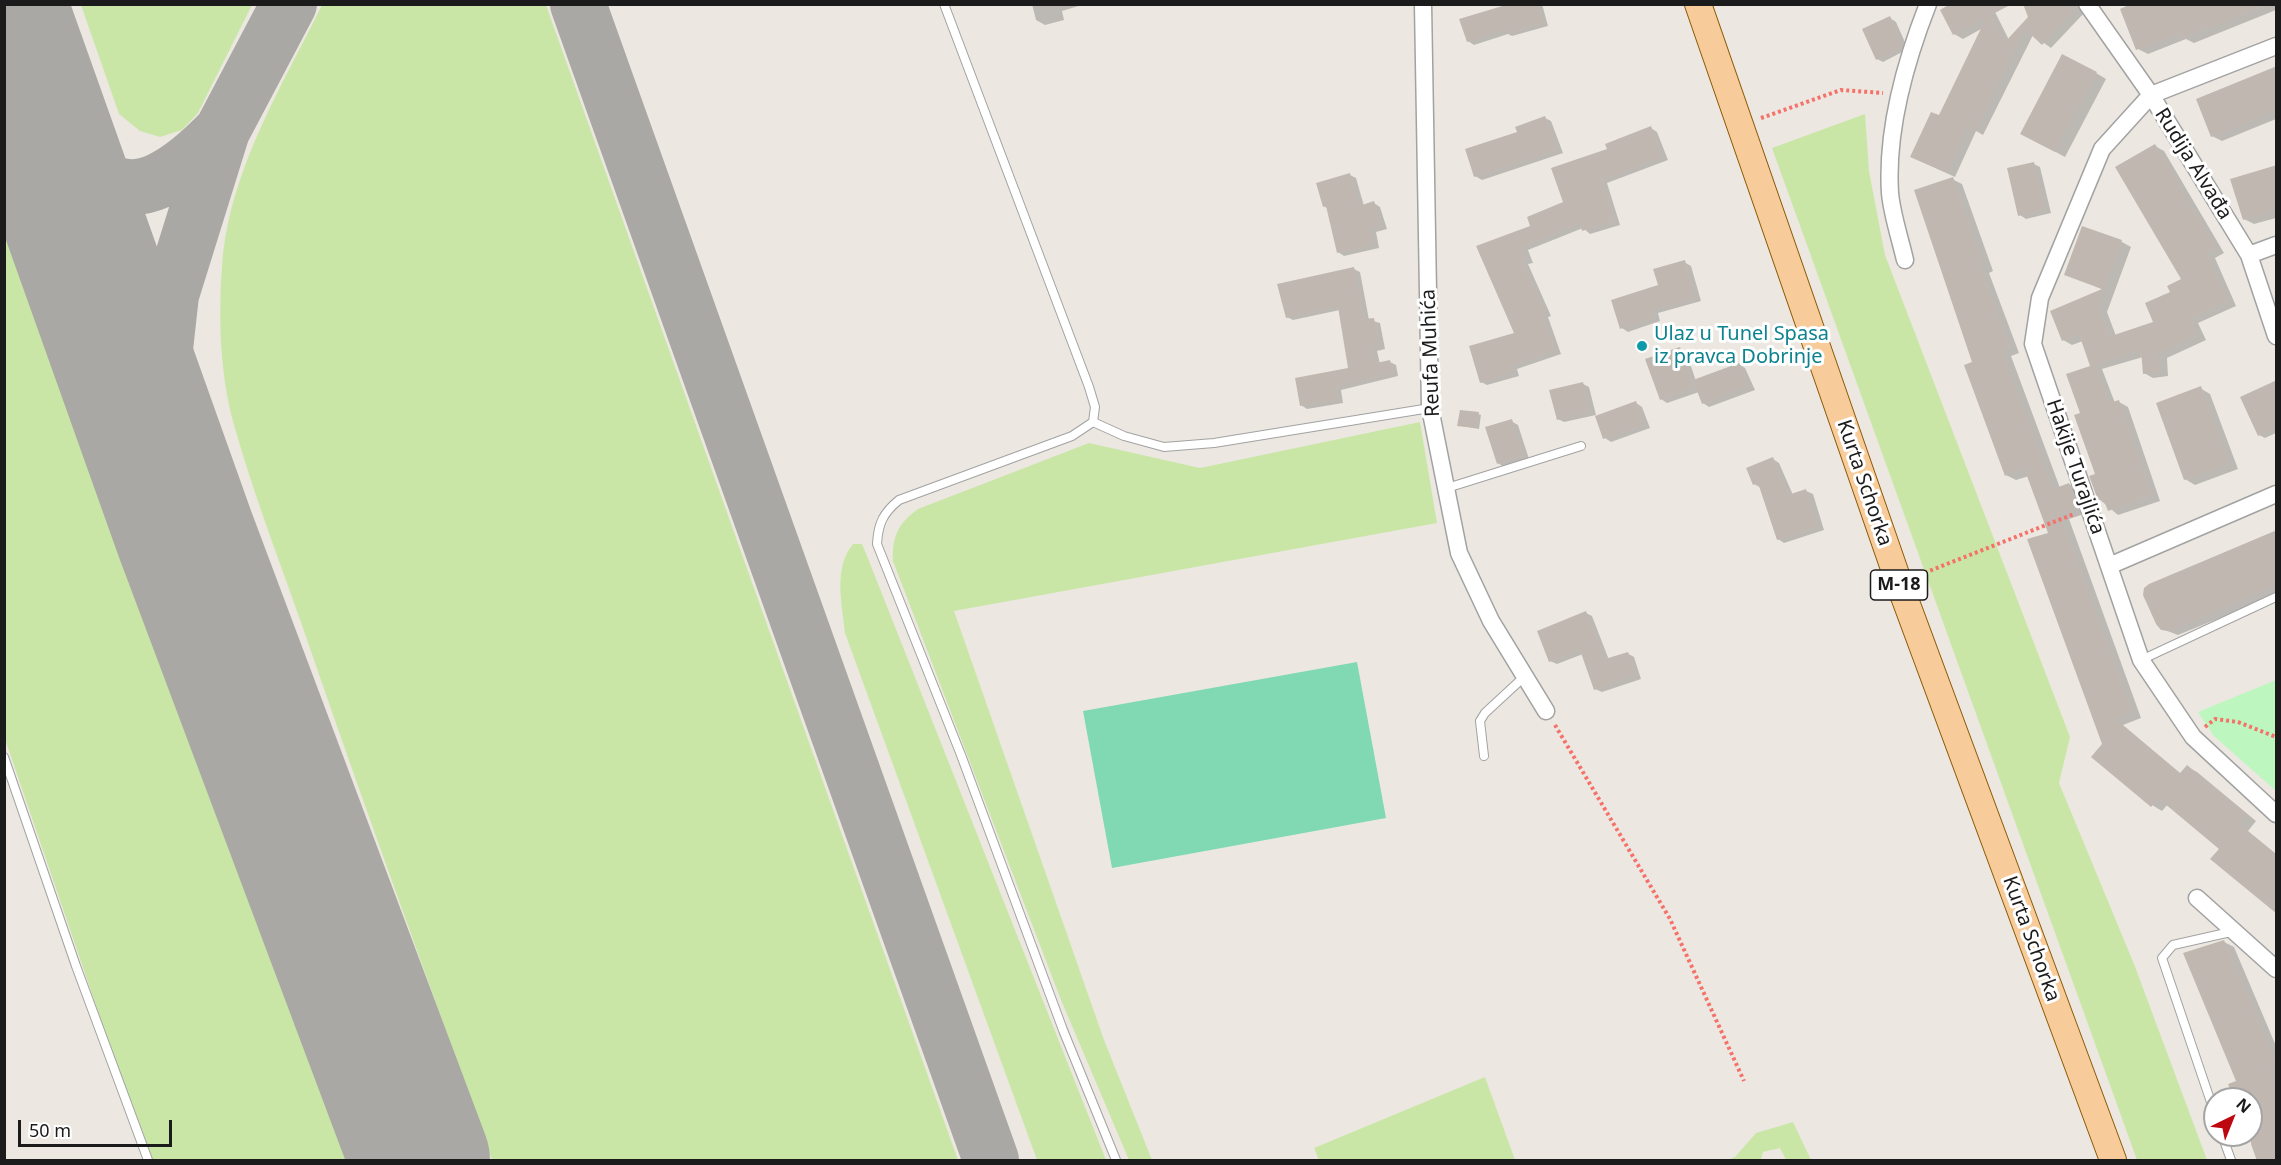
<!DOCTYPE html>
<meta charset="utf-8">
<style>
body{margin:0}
#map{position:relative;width:2281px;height:1165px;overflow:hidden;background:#ece8e1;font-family:"Noto Sans",sans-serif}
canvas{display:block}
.frame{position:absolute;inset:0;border:6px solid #1b1b1b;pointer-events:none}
.north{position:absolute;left:2203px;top:1087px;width:60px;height:60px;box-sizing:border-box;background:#fff;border:2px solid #a4a4a4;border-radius:50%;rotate:43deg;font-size:16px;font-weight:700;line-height:24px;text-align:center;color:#1b1b1b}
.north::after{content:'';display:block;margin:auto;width:21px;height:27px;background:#be0810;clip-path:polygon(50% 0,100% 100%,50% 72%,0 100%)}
.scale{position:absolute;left:18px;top:1120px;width:154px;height:27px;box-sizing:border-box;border:3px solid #1b1b1b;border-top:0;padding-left:8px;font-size:18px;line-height:21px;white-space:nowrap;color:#1b1b1b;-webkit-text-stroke:4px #fff;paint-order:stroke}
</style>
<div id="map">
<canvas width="2281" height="1165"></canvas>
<div class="frame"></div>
<div class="north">N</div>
<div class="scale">50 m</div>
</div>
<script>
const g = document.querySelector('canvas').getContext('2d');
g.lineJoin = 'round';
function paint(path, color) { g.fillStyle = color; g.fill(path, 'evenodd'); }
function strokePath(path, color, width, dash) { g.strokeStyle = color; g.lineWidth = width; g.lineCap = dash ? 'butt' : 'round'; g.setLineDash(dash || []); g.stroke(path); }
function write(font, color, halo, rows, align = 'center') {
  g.font = font + ' "Noto Sans",sans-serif'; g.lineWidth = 6; g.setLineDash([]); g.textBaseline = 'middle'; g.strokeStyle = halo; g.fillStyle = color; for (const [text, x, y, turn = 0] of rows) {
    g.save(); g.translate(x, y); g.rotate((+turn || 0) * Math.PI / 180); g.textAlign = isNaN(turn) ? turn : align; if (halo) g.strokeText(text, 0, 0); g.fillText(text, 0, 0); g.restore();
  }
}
paint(new Path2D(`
 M81 5V4L252 5 198 113 182 130 160 137 140 131 119 114Z
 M322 5H546L958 1160H492C433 993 371 826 313 657 287 580 256 503 234 425 219 371 218 310 223 254 233 165 283 84 322 5Z
 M1865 114 1869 171 1885 255 2070 737 2059 783 2134 964 2207 1160H2137L1772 148Z
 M4 190 346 1160H153L104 1029 5 739Z
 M1420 422 1437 523 954 611 1104 1040 1152 1160H1129L1061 1000 893 561C892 537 898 523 918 509L1089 443 1200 468Z
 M853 544H862L869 561 1106 1160H1037L845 633C842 605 833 568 853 544Z
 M1485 1077 1515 1160H1319L1314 1148Z
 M1793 1122 1811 1160H1786L1780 1148 1763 1152 1761 1160H1727L1735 1157 1756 1133Z`), '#c9e6a7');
paint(new Path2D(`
 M2276 680V791L2214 736 2198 712Z`), '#bef6c0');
paint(new Path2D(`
 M1357 662 1386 818 1112 868 1083 711Z`), '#81d9b3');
paint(new Path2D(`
 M1032 4H1085L1062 11 1064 20 1045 25 1036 20Z
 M1515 4H1542L1548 26 1512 36 1508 34 1474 45 1468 41Z
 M1991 4 2009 40 2030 17 2024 4H2080L2085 12 2051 48 2033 35 1983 135 1976 131 1955 177 1920 161 1983 28 1963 39 1954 34Z
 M2135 4H2276V10L2194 43 2186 39 2148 54 2138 49Z
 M1890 18 1896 22 1908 49 1883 62 1877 59Z
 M2276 68V119L2222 141 2212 136Z
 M2096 73 2106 79 2065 157 2032 139Z
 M1545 118 1551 121 1563 153 1482 180 1475 176 1519 133Z
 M1651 128 1657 132 1668 160 1607 183 1620 225 1590 234 1583 228 1528 250 1533 263 1528 264 1551 316 1548 317 1561 354 1517 369 1519 376 1487 385 1481 382 1516 334 1478 247 1532 226 1565 203 1609 150Z
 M2155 146 2164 151 2224 253 2215 258 2236 306 2198 323 2206 340 2167 358 2168 376 2153 378 2144 373 2143 357 2102 369 2115 403 2119 402 2128 407 2160 501 2118 515 2099 499 2097 475 2082 414 2094 367 2083 341 2072 345 2063 340 2104 290 2066 274 2083 227 2122 242 2131 247 2107 312 2116 336 2155 323 2172 293 2183 280Z
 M2034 164 2040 167 2051 213 2026 219 2020 215Z
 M2276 167V218L2254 224 2244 219Z
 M1350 175 1356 178 1364 206 1374 203 1380 207 1387 229 1376 232 1379 248 1344 256 1338 252 1328 209 1324 206Z
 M1952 179 1962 184 1993 271 1989 273 2019 353 2011 356 2060 488 2069 484 2079 490 2087 513 2069 519 2141 718 2123 725 2181 774 2187 767 2197 772 2256 821 2248 831 2276 854V912L2221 848 2168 804 2162 811 2152 805 2093 757 2103 745 2049 533 2029 476 2016 480 2006 475 1974 363Z
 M1684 262 1691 266 1701 301 1658 313 1660 321 1628 332 1622 328Z
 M1354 269 1360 272 1369 320 1380 323 1385 349 1377 351 1380 364 1390 362 1396 365 1398 376 1341 390 1343 403 1307 409 1301 405 1350 369 1340 310 1293 320 1287 317Z
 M1680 349 1686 352 1696 381 1739 364 1745 368 1755 390 1709 407 1703 403 1699 392 1667 403 1661 399Z
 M2276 383V433L2265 438 2259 435Z
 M1583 384 1589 387 1596 415 1564 422 1558 419Z
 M2200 388 2210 394 2238 469 2195 485 2185 479Z
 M1636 403 1642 407 1650 428 1611 442 1605 438Z
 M1478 414 1481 415 1479 429 1461 426Z
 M1511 421 1518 425 1529 459 1504 467 1498 463Z
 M1773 459 1779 463 1793 495 1806 491 1813 494 1824 530 1784 543 1778 539 1761 488 1754 484Z
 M2276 531V595L2178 635 2162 629Z
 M1586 613 1592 616 1609 660 1627 653 1634 657 1641 679 1602 692 1595 689 1583 654 1557 664 1550 661Z
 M2224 942 2234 947 2276 1046V1160H2259L2249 1135 2251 1099H2235L2238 1081Z`), '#0003');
strokePath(new Path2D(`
 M578 4 991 1160
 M26 87C89 183 124 233 222 131L171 295 165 349 171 439 185 534
 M222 131 289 4`), '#aaa8a5', 56);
strokePath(new Path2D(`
 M4 26 185 534 420 1160`), '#aaa8a5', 140);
paint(new Path2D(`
 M1509 4H1538L1543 23 1504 34 1503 30 1467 42 1459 19Z
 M1950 4H2012L1991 15 2005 42 2028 17 2023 4H2077V7L2042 45 2025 29 1975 132 1967 128 1947 173 1910 157 1931 112 1939 115 1986 18 1953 35 1940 10Z
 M2131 4H2266V5L2182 39 2180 33 2136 50 2120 9Z
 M1890 16 1902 44 1901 48 1876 60 1862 29Z
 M2062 54 2097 72 2055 152 2020 134Z
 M2277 66V110L2211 137 2196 99Z
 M1545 116 1558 150 1474 177 1465 149 1517 132 1515 127Z
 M1651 126 1662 157 1602 180 1615 221 1582 231 1580 223 1522 247 1527 259 1522 261 1545 312 1542 313 1555 351 1511 366 1513 372 1480 383 1469 346 1514 333 1476 246 1530 226 1527 217 1563 202 1551 168 1607 149 1605 144Z
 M2155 144 2216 248 2207 253 2228 301 2190 318 2198 335 2158 353 2160 372 2143 374 2141 350 2090 366 2079 334 2062 341 2050 311 2102 289 2064 275 2082 226 2122 240 2098 307 2111 336 2153 322 2145 303 2170 292 2167 286 2181 279 2115 167Z
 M2034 162 2045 210 2018 216 2007 168Z
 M2277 165V210L2243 220 2230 179Z
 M1350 173 1359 206 1374 201 1382 225 1370 229 1374 245 1337 253 1326 206 1323 207 1316 183Z
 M1953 177 1984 266 1980 267 2010 348 2002 351 2053 489 2069 483 2078 508 2060 514 2132 712 2115 719 2180 773 2187 765 2247 814 2239 824 2277 855V914L2210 859 2219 849 2158 798 2151 807 2091 757 2102 744 2027 539 2048 533 2024 468 2005 476 1964 365 1972 362 1914 190Z
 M1685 260 1695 298 1652 310 1655 318 1620 329 1611 300 1658 285 1653 269Z
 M1354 267 1364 319 1374 318 1379 347 1372 348 1376 363 1390 360 1393 373 1336 387 1338 400 1300 406 1295 378 1348 368 1338 307 1286 318 1277 284Z
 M1680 347 1694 388 1660 400 1645 359Z
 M1739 363 1749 386 1702 404 1693 380Z
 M2096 364 2109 403 2119 400 2152 496 2108 511 2103 498 2098 500 2089 476 2095 474 2074 415 2080 413 2066 374Z
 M2277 380V427L2258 436 2240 397Z
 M1583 382 1590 412 1557 420 1549 390Z
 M2201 386 2229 464 2184 480 2156 403Z
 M1636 401 1644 425 1603 439 1595 416Z
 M1460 410 1479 412 1476 428 1457 426Z
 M1512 419 1523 456 1497 464 1485 427Z
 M1773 457 1788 495 1806 489 1818 527 1777 540 1758 483 1753 485 1746 468Z
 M2277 530V585L2168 631 2161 630 2156 624 2143 595 2144 588 2149 584Z
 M1586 611 1605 659 1628 652 1636 675 1594 690 1580 650 1549 662 1537 631Z
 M2224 940 2277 1064 2269 1068 2277 1089V1161H2257L2251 1144V1099H2234L2228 1084 2236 1081 2183 953Z`), '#c1b7b1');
const service = new Path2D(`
 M944 4 1089 387 1095 407 1093 422 1124 436 1164 447 1214 443 1430 408
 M1093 422 1072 436 899 500C883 513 878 524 877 544L961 755 1063 1030 1116 1160
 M1447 488 1581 446
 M2141 660 2276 597
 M1484 756 1480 721 1485 713 1525 676
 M4 757 76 966 148 1160
 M2215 1114 2162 958 2173 945 2235 931
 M2222 1135 2231 1160`);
const minor = new Path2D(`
 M1423 4 1430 408 1459 553 1491 621 1546 711
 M2087 4 2151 95 2249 255 2276 336
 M2276 46 2151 95 2102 149 2040 298 2033 344 2141 660 2193 737 2276 814
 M2249 255 2276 245
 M1905 260C1900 238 1892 215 1890 193 1886 130 1905 63 1928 4
 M2109 566 2276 494
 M2197 898 2276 969`);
const primary = new Path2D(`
 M1698 4 1899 583 2113 1160`);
strokePath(service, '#a2a2a2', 10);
strokePath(minor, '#a2a2a2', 19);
strokePath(primary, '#8c5a06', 28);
strokePath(new Path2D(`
 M1761 118 1841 90 1883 93
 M1919 575 2074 514
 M1555 725 1670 919 1744 1081
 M2205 727 2215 719 2238 722 2276 737`), '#f4726a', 4, [3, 3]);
strokePath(service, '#fff', 8);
strokePath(minor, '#fff', 16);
strokePath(primary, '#f8cb9a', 26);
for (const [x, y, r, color] of [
 [1642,346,6,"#0f9aa8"]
]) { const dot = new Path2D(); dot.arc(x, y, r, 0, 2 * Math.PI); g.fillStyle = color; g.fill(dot); strokePath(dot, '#fff', 2); }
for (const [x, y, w] of [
 [1899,585,57]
]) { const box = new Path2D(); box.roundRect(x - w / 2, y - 15, w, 30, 4.5); g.fillStyle = '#fff'; g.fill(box); strokePath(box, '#1b1b1b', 1.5); }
write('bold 18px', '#1b1b1b', null, [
 ["M-18",1899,585]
]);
write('20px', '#1b1b1b', '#fff', [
 ["Rudija Alvađa",2193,164,58],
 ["Reufa Muhića",1431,353,-92],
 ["Hakije Turajlića",2075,467,71],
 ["Kurta Schorka",1864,483,71],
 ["Kurta Schorka",2031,939,70]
]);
write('20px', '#0d838f', '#fff', [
 ["Ulaz u Tunel Spasa",1654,334],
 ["iz pravca Dobrinje",1654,357]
], 'left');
</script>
